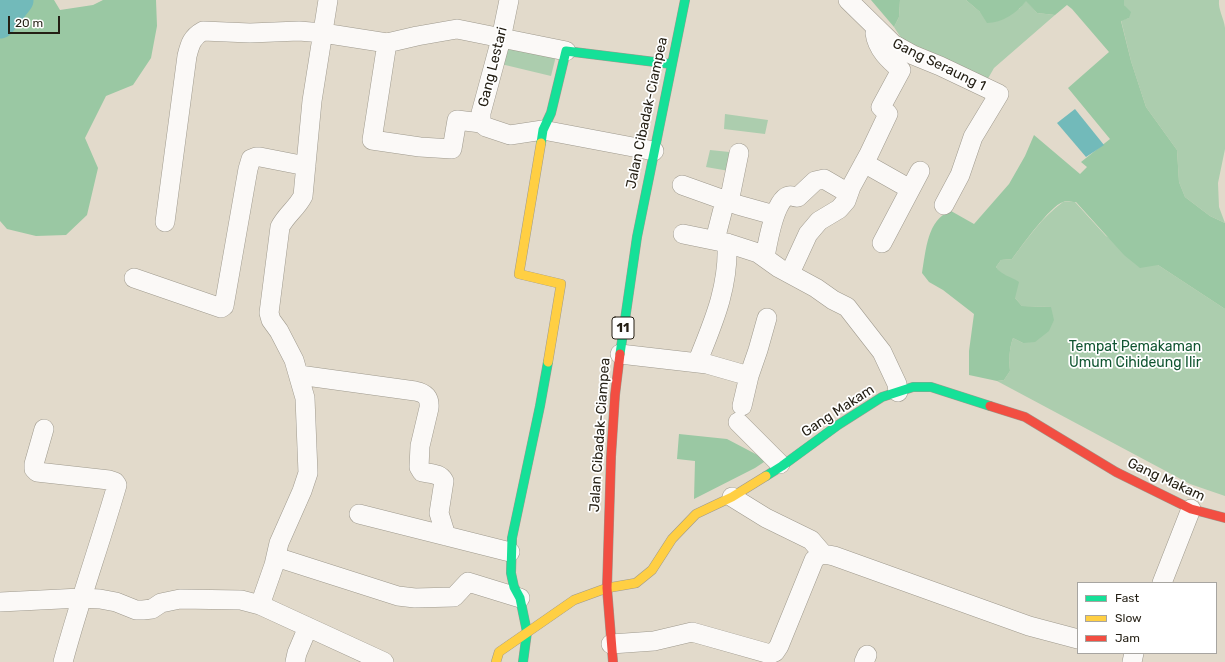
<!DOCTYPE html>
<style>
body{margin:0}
#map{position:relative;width:1225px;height:662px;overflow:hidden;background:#e2dacb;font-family:Rubik,sans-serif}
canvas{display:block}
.legend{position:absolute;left:1077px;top:582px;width:140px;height:72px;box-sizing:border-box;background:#fff;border:1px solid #a7a5a1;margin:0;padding:5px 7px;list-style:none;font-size:12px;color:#241f14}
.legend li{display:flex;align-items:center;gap:8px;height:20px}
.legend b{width:20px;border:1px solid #a7a5a1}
.scale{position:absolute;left:8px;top:16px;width:52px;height:18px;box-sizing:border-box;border:2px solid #241f14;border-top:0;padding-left:5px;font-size:12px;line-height:14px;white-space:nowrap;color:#241f14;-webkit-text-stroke:3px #fff;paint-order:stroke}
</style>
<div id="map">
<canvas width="1225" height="662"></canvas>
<ul class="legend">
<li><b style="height:5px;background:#16e098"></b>Fast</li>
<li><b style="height:5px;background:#ffcf43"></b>Slow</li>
<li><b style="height:5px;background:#f24e42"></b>Jam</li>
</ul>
<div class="scale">20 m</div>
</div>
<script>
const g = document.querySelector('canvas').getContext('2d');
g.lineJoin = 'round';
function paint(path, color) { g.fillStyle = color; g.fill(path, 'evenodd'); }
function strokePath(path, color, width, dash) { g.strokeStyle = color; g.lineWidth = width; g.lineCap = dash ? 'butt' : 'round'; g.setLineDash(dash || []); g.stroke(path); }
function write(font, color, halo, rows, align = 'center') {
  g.font = font + ' Rubik,sans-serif'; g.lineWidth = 3.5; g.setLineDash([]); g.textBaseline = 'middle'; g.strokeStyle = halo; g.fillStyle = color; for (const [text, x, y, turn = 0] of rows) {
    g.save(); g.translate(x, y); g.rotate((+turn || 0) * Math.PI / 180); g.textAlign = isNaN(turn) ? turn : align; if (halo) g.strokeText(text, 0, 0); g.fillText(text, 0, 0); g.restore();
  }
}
paint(new Path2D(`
 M900 0H966L980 12 1019 9 1026 0 1037 13 1055 15 994 68 986 82 903 41 894 27 899 17Z
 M1124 0H1219C1218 10 1224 18 1225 28V149L1218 183 1219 207 1225 223 1210 216 1185 197 1179 182 1177 150 1146 107 1131 61 1121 20 1129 18 1124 5Z
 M507 43 557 52 551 76 501 64Z
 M725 114 768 120 765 134 724 129Z
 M710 150 739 153 735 172 706 167Z
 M1063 202H1075L1106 236 1158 265 1225 309V496L1190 484 997 381 1004 380 1010 371C1009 359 1009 350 1013 338L1023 343 1051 307 1022 306 1015 298 1006 276 1000 273 996 267 1001 260 1012 259C1027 239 1042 217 1063 202Z`), '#accdae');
paint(new Path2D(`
 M0 0H54L60 10 93 5 103 0H156L157 26 151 58 133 85 106 96 85 138 98 168 87 215 66 235 36 236 7 229 0 221Z
 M871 0H900L899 17 894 27Z
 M966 0H1124V5L1131 12 1129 18 1121 21 1131 61 1146 107 1177 150 1179 182 1185 197 1210 216 1225 223V309L1158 265 1140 268 1124 255 1076 202C1072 202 1066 201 1063 202 1050 206 1021 247 1012 259L1001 260 996 267C1002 276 1011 276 1019 282L1015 298 1022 306 1051 307 1054 320 1049 331 1035 342 1023 343 1013 338C1009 350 1009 359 1010 371L1004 380 997 381 969 375V351L974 314 943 290 929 282 922 273C926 251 927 219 951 211L974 224 1009 184 1025 156 1034 135 1080 174 1087 167 1081 162 1110 139 1068 88 1109 52 1072 9 1067 5 1055 15 1037 13 1026 1C1017 13 1002 23 987 23L980 12Z
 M679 434 727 439 767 460 755 468 694 499 695 461 677 459Z`), '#9ac8a3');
paint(new Path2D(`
 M1075 109 1104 145 1086 157 1057 123Z`), '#72baba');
strokePath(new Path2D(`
 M0 23 18 0`), '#72baba', 31);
const street = new Path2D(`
 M509 0 501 39 481 113V123L486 127 510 135 543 130 654 151
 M848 0 893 44 913 55 940 66 999 94 973 137 960 175 944 205
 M387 43 372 140 420 147 452 149 457 120 481 123
 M864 163 910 189
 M682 185 738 205 774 215
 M729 202 739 153
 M165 222 187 56C190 44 192 37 203 31L250 33 299 31 323 33 387 43 417 36 457 29 566 51
 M683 234 727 243 758 253 779 268 816 288 833 300 847 307 882 352 897 384 898 392
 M715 240 725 201
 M882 243 920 171
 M765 257C767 246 775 197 789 196 792 195 795 198 798 197L815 181 824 179 848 193
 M790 273 808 234 819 221 839 209 846 201 851 187 869 154 888 114 881 107 901 70C889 60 877 49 875 33
 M134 278 221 308 224 306 248 169 251 159 256 157H260L306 166
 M620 354 707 364 749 376
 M697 363C713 323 729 288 727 243
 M299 375 415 391C425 393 430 397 429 408L420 446 419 467 422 472C431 474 440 473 444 481L439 513 446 536
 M742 406 749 376 758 350 767 318
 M738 422 780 464
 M44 429 34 464V469L37 472 109 480 115 482 117 485C100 544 79 602 63 662
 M732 497 766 518 811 540 823 554
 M359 514 510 552
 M276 557 398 596 415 598 454 597 468 582 520 598
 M1162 583 1191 509
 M0 602 81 598 100 599 116 602 136 610H143L152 609 161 603 180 599 241 600 260 605 384 662
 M260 605 274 565 279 543 302 491 308 473 305 398 294 360 279 331 271 320 269 313 280 227C286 215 297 208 303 196L312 101 328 0
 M611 644 654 641 692 632 770 654 775 652 779 646 814 560C820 553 825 554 834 556L1029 626 1078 639
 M295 662 297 653 308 627
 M864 662 867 655
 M1132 662 1134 653`);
const fast = new Path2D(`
 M541 143 543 130 551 113 566 51 671 64
 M620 354 637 237 685 0
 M766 476 782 466 838 425 882 397 913 387H931L990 406
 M523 662 527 632 520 598 514 587 511 573 512 538 540 406 548 362`);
const slow = new Path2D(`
 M541 143 519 274 561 284 548 362
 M496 662 499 652 574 600 607 588 636 583 652 570 672 539 696 514 732 497 766 476`);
const jam = new Path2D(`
 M990 406 1025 417 1116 472 1191 509 1225 518
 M613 662 607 588 611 457 615 395 620 354`);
strokePath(street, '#9e998d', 20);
strokePath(fast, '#9e998d', 10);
strokePath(slow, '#9e998d', 10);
strokePath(jam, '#9e998d', 10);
strokePath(street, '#fbf9f7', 19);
strokePath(fast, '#16e098', 9);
strokePath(slow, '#ffcf43', 9);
strokePath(jam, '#f24e42', 9);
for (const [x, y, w] of [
 [623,328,22]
]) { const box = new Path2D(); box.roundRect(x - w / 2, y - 11, w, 22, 3); g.fillStyle = '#fff'; g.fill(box); strokePath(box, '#241f14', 1); }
write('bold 13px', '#241f14', null, [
 ["11",623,328]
]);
write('14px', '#241f14', '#fff', [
 ["Gang Seraung 1",939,65,26],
 ["Gang Lestari",493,67,-76],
 ["Jalan Cibadak-Ciampea",647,113,-78],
 ["Gang Makam",838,411,-33],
 ["Jalan Cibadak-Ciampea",600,435,-86],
 ["Gang Makam",1166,480,25]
]);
write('14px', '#105531', '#fff', [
 ["Tempat Pemakaman",1135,347],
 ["Umum Cihideung Ilir",1135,363]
]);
</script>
